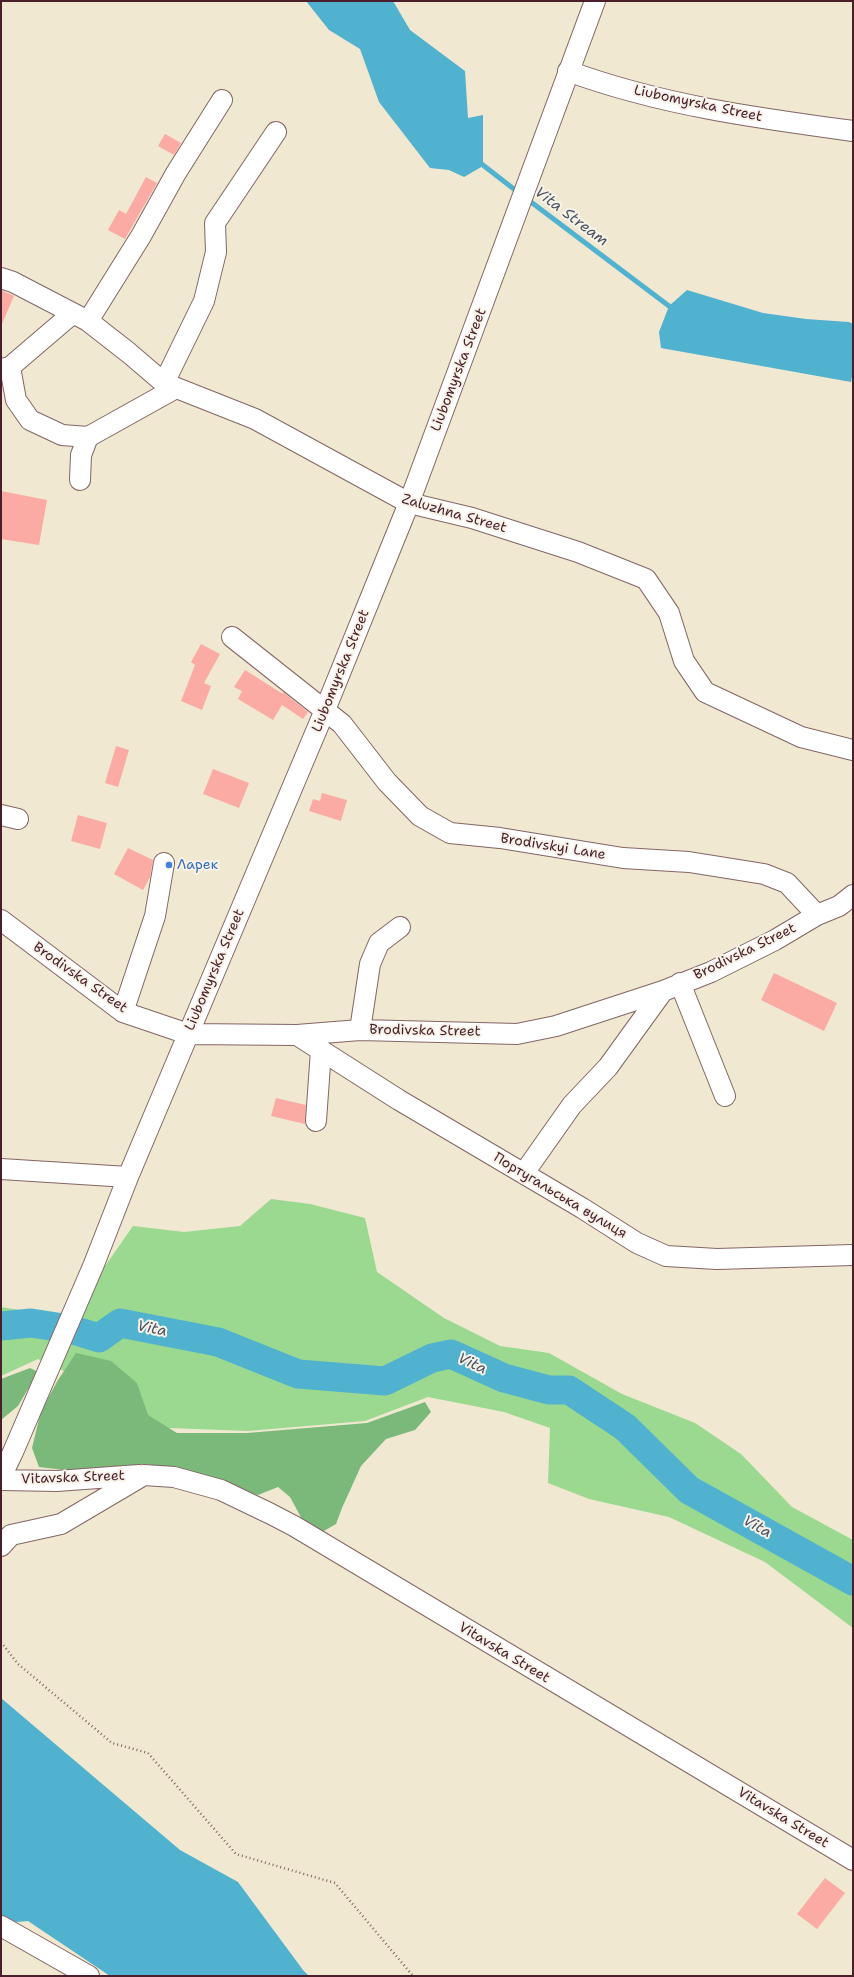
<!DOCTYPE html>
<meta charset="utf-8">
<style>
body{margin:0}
#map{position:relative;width:854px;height:1977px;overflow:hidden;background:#f0e8d0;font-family:"Shantell Sans",sans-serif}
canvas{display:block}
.frame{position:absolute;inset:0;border:2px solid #4a1f2b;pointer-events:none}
</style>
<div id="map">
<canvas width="854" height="1977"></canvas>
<div class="frame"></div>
</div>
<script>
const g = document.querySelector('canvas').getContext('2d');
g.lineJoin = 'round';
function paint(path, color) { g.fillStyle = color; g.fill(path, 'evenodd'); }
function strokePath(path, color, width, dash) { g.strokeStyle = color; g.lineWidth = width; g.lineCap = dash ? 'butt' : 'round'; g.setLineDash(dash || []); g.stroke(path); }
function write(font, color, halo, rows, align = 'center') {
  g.font = font + ' "Shantell Sans",sans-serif'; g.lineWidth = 4; g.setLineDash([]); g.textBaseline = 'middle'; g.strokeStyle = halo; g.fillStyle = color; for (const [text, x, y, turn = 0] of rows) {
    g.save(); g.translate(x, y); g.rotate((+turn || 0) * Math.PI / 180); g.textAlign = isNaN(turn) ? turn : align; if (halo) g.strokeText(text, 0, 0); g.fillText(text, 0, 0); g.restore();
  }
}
paint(new Path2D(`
 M271 1199 310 1204 365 1218 377 1272 444 1318 500 1346 549 1353 622 1394 695 1423 741 1454 792 1507 853 1540V1628L765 1562 669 1517 589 1499 548 1483 550 1428 504 1412 428 1397 365 1421 248 1431 91 1425 66 1372 38 1359 1 1376V1307L58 1316 105 1266 133 1226 184 1232 240 1226Z`), '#9ad98f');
paint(new Path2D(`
 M76 1353 111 1361 137 1383 148 1415 177 1433H247L367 1423 425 1402 431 1412 415 1430 386 1439 361 1466 342 1508 336 1524 322 1532 303 1521 290 1497 278 1487 258 1495 175 1468 145 1464 73 1471 39 1467 32 1448 41 1411 58 1380Z
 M30 1368 38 1372 18 1406 1 1420V1379Z`), '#7bb97a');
paint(new Path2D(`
 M306 1H393L410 30 465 71 468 118 483 115V166L464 177 449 170 430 168 379 102 360 49 329 30Z
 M687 290 763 313 806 319 849 322 853 324V372L851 382 661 348 659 332 669 306Z
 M1 1698 180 1850 238 1882 303 1970 309 1976H110L28 1921 5 1923 1 1919Z`), '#50b2cf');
strokePath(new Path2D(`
 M479 162 519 193
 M527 199 669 306 674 308`), '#50b2cf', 5);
strokePath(new Path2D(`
 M1 1326 31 1323 70 1329 99 1338 120 1323 218 1342 298 1374 385 1381 432 1358 451 1354 504 1378 549 1390H569L625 1427 689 1490 853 1581`), '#50b2cf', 29);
paint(new Path2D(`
 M165 134 181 143 174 155 158 146Z
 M146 177 157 183 125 239 108 230 119 210 126 214Z
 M1 290 14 296 1 326Z
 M1 491 47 500 39 545 1 539Z
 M201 644 220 654 204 683 211 686 202 710 181 701 195 665 191 662Z
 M245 670 283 694V692L308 712 303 719 282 705 273 720 238 699 242 691 234 687Z
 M116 746 129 750 118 787 105 783Z
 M213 769 249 783 239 808 203 794Z
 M322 793 347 800 341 821 309 811 313 799 320 801Z
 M78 815 107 823 100 849 71 841Z
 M128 848 153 860 150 877 143 890 114 874Z
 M774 973 837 1003 824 1031 761 1000Z
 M276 1098 306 1105 305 1124 271 1116Z
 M825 1878 845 1893 817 1929 797 1914Z`), '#fbaba3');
const minor = new Path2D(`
 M568 71C660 105 757 118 853 131
 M1 278 13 282 88 321 129 353 164 383 255 419 409 503 472 518 578 552 646 579 669 613 684 661 705 692 801 737 853 750
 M88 321 141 236 176 173 222 100
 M10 367 16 400 30 420 62 435 88 437 176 388
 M1 369 10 367 72 314
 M164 383 204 301 216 252 215 223 276 132
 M80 480 81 455 88 437
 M232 637 342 724 387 782 420 816 450 833 500 838 623 858 689 862 764 874 787 883 817 915
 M1 815 18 819
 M1 920 123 1012 188 1034 297 1035 360 1030 517 1034 556 1026 663 991 711 972 775 940 817 915 839 906 853 895
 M680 983 725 1096
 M123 1012 155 916 164 863
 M360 1030 370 964 379 943 400 927
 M297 1035 399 1100 582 1208 637 1243 666 1256 717 1259 853 1255
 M316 1121 321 1050
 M1 1169 128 1177
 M524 1173 572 1105 608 1067 663 991
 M1 1477 13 1452 94 1264 128 1177 325 710 409 503 595 1
 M1 1480 57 1481 139 1475
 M1 1546 11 1535 61 1524 144 1475 174 1477 221 1490 271 1514 294 1526 853 1860
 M1 1926 89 1976`);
strokePath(minor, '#846565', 22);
strokePath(new Path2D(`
 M1 1642 18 1664 112 1743 148 1753 236 1854 335 1883 413 1976`), '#846565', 2.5, [1, 3]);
strokePath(minor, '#fff', 20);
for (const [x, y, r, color] of [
 [169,865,4,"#3f7fe0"]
]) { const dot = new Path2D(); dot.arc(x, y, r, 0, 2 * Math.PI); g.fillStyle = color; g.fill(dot); strokePath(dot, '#f7f3e8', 1.5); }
write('14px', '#4a1f2b', '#f7f3e8', [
 ["Liubomyrska Street",698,104,12],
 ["Liubomyrska Street",459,370,-69],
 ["Zaluzhna Street",454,514,16],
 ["Liubomyrska Street",341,671,-68],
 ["Brodivskyi Lane",553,847,9],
 ["Brodivska Street",745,952,-26],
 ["Liubomyrska Street",215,970,-67],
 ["Brodivska Street",80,978,35],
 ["Brodivska Street",425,1031,1],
 ["Португальська вулиця",560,1196,31],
 ["Vitavska Street",73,1478,-2],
 ["Vitavska Street",504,1653,31],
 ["Vitavska Street",783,1818,31]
]);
write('14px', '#366cbe', '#f7f3e8', [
 ["Ларек",177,865]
], 'left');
write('italic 15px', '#4c5264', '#f7f3e8', [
 ["Vita Stream",571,217,37],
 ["Vita",152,1329,11],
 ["Vita",472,1364,25],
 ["Vita",757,1527,29]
]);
</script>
